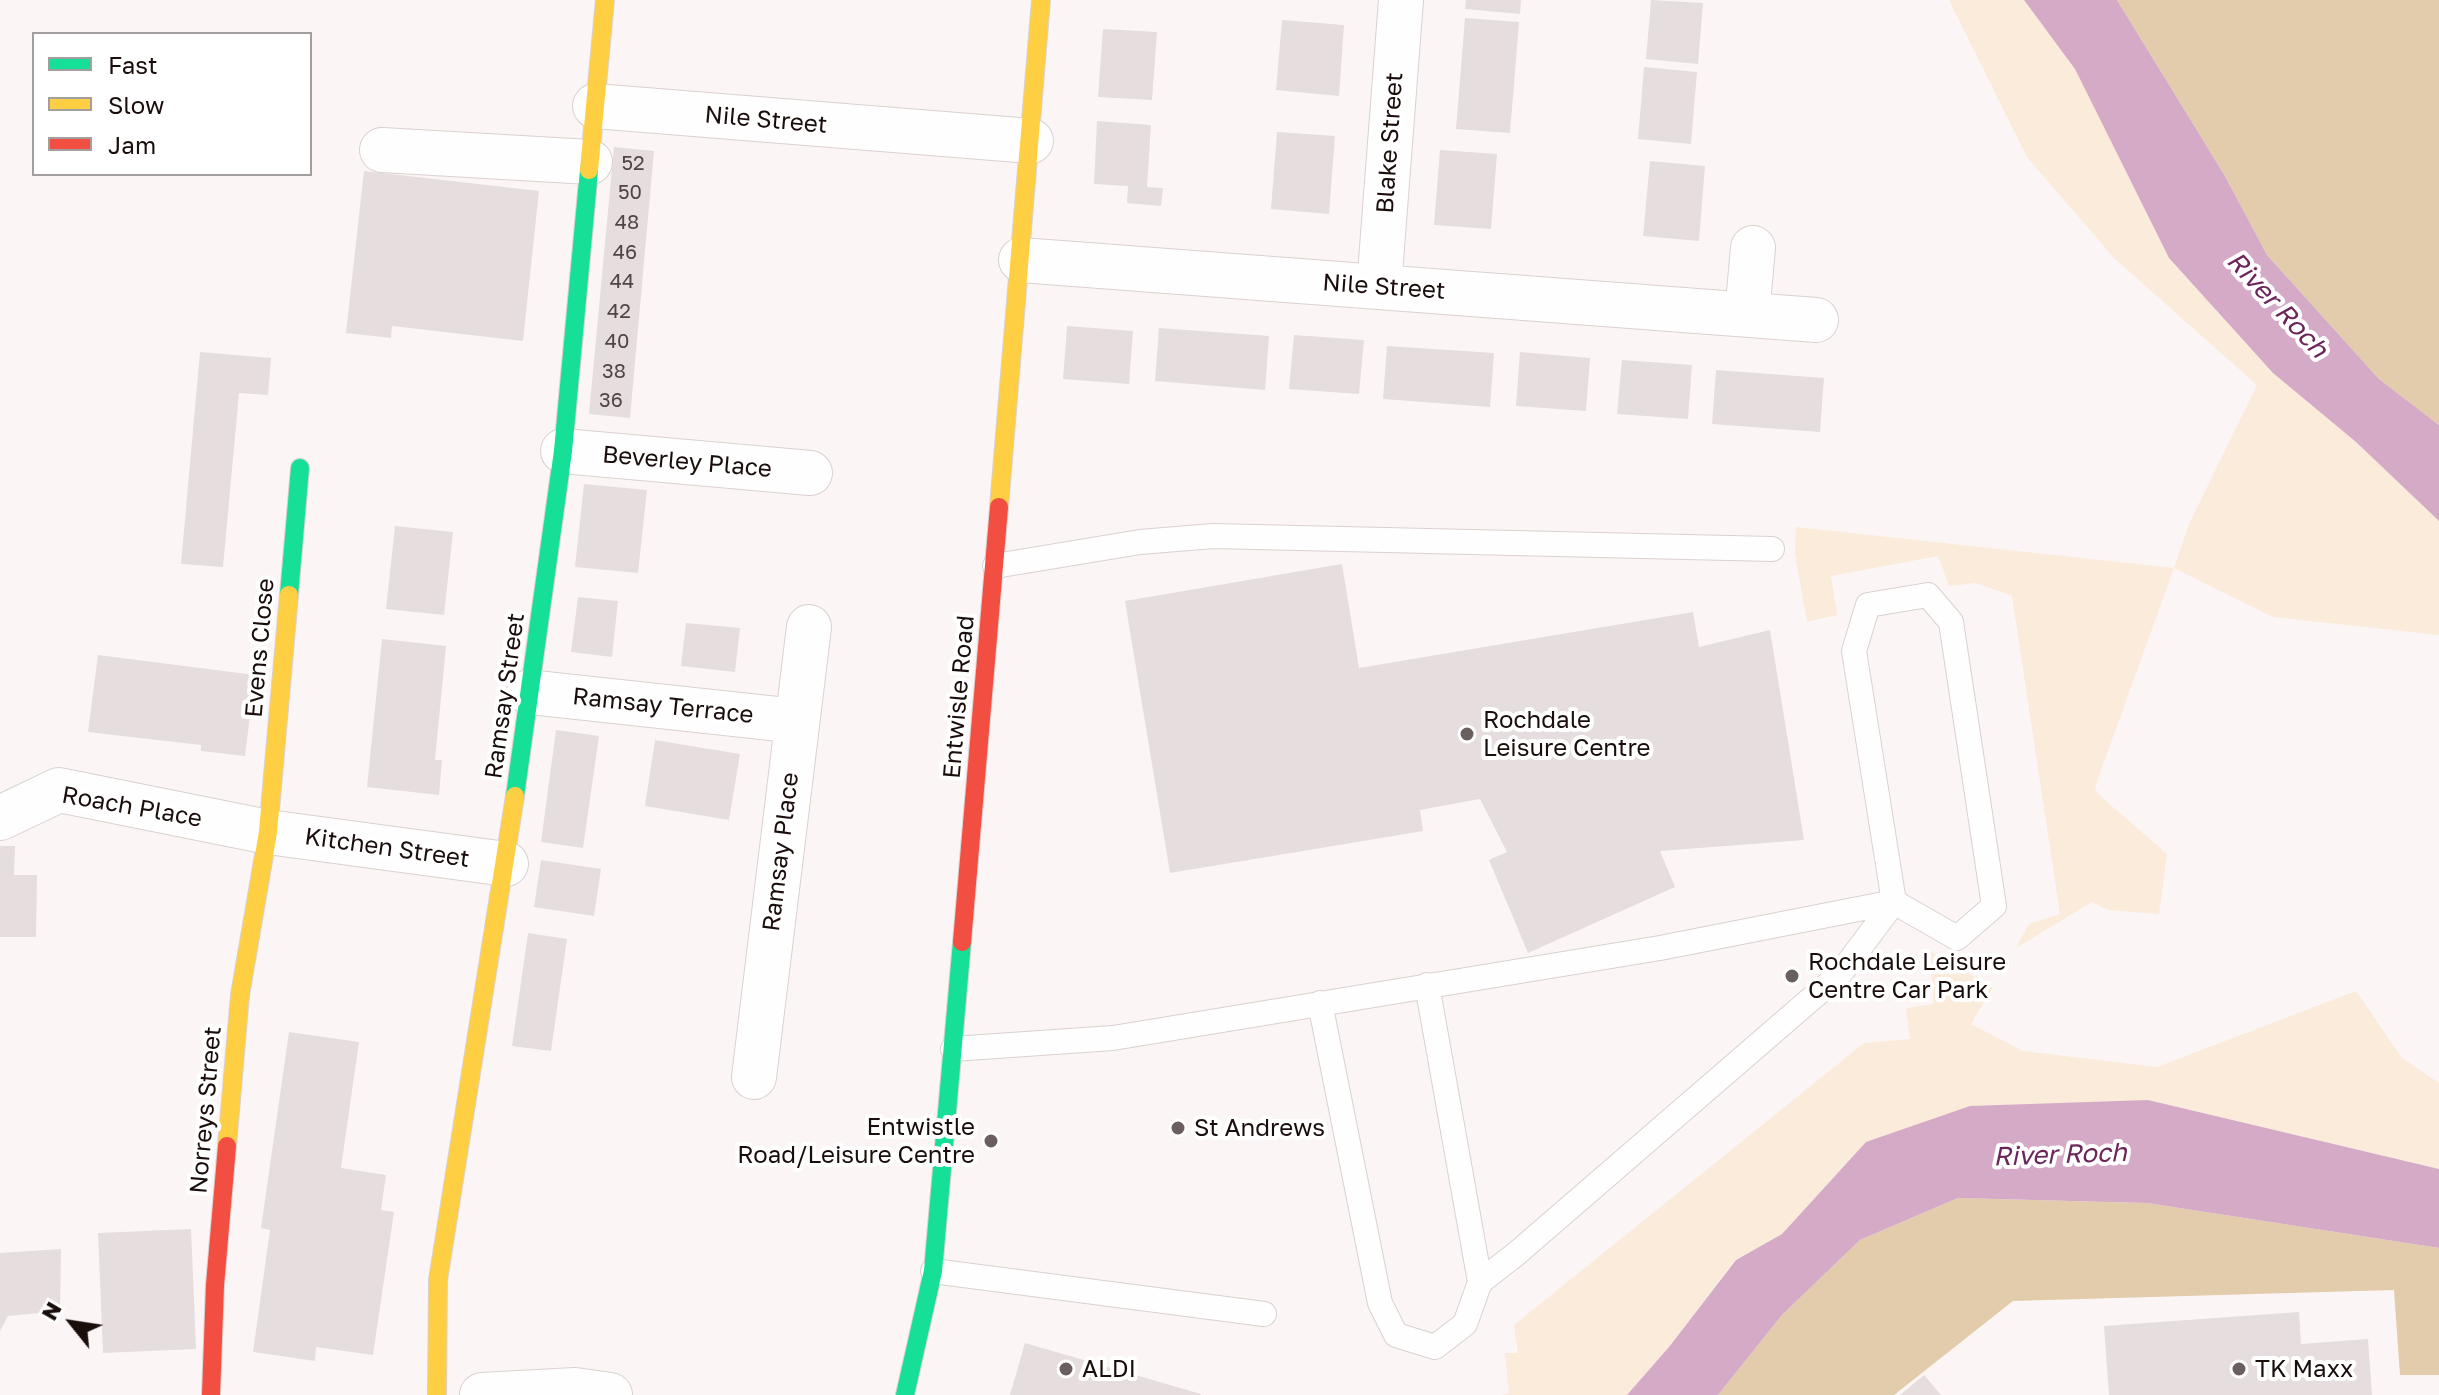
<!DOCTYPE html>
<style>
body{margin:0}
#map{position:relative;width:2439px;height:1395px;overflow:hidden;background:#fbf6f5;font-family:"Golos Text",sans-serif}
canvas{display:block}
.legend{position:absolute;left:32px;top:32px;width:280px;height:144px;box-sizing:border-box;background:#fff;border:2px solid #a39f9e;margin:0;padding:10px 14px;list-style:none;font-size:24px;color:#1a0e0c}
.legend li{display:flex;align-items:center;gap:16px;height:40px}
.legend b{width:40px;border:2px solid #a39f9e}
.north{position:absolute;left:32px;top:1283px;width:80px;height:80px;-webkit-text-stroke:6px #fff;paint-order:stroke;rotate:300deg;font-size:22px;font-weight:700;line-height:32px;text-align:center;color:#1a0e0c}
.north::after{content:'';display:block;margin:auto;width:28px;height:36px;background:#1a0e0c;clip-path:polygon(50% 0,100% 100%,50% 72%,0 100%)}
</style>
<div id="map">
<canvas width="2439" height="1395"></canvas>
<ul class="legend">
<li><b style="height:10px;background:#16e098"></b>Fast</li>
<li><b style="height:10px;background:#ffcf43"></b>Slow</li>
<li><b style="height:10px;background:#f24e42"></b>Jam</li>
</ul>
<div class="north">N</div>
</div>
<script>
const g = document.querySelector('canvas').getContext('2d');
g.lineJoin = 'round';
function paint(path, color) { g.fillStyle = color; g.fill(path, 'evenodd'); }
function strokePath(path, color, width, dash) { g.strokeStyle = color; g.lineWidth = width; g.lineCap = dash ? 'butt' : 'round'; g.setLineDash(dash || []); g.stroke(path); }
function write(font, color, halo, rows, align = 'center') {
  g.font = font + ' "Golos Text",sans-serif'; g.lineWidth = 8; g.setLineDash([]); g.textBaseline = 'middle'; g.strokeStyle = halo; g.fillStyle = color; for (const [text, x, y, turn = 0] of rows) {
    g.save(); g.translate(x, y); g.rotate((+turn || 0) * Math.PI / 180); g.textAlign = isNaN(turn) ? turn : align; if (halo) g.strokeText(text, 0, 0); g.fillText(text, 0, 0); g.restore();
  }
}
paint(new Path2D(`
 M1949 0H2024L2075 69 2169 258 2273 373 2356 442 2439 521V635L2273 617 2174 568 2095 787 2098 794 2167 854 2159 914 2108 910 2092 902 2016 948 2029 924 2060 914 2012 596 1976 583 1949 586 1938 556 1831 576 1837 615 1807 622 1795 554 1796 527 2174 568 2189 524 2257 385 2114 258 2027 157Z
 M1930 951 1993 987 1971 1024 2023 1051 2157 1067 2356 991 2402 1058 2439 1083V1169L2148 1100 1866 1142 1782 1234 1735 1260 1669 1347 1627 1395H1501L1509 1393 1505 1353H1518L1514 1325 1864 1043 1910 1039 1906 1008 1934 1004Z`), '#faebda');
paint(new Path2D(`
 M2117 0H2439V425L2379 379 2267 255 2225 176Z
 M1958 1198 2147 1203 2439 1248V1375H2400L2394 1290 2013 1301 1894 1395H1718L1782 1315 1860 1240Z`), '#e3ccab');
paint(new Path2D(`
 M2024 0H2117L2225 176 2267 255 2379 379 2439 425V521L2356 442 2273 373 2169 258 2075 69Z
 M2148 1100 2439 1169V1248L2147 1203 1958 1198 1860 1240 1782 1315 1718 1395H1627L1669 1347 1736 1260 1782 1234 1866 1142 1970 1106Z`), '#d4aac6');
paint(new Path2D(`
 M1466 0H1521L1520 14 1465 9Z
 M1651 0 1703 3 1698 64 1646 59Z
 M1465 18 1519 22 1510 133 1456 129Z
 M1282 20 1344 25 1339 96 1276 90Z
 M1103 29 1157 32 1152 100 1098 97Z
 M1644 67 1697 72 1691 144 1638 139Z
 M1097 121 1151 125 1147 187 1163 188 1161 206 1127 203 1128 186 1094 184Z
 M1277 132 1335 136 1329 214 1271 209Z
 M614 147 654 151 630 418 589 414Z
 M1440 150 1497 154 1491 229 1434 225Z
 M1650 161 1705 166 1699 241 1643 236Z
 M364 171 539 191 523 341 392 326 391 338 346 333Z
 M1067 326 1133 331 1129 384 1063 379Z
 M1159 328 1269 336 1265 390 1155 381Z
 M1294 335 1364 340 1359 394 1289 389Z
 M1387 346 1494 353 1490 407 1383 399Z
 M200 352 271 358 268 395 239 393 223 567 181 564Z
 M1520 352 1590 358 1586 411 1516 406Z
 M1622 360 1692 365 1688 419 1617 414Z
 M1716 370 1824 378 1820 432 1712 424Z
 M584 484 647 490 638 573 575 567Z
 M395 526 453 532 444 615 386 609Z
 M1342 564 1359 668 1693 612 1699 647 1770 630 1804 840 1660 851 1675 887 1528 953 1489 860 1507 852 1480 799 1420 810 1423 831 1170 873 1125 601Z
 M578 597 618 601 612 657 571 652Z
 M686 623 740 628 735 672 681 666Z
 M382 639 446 646 435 760H442L439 795 367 787Z
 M98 655 255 675 245 756 201 751V745L88 732Z
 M556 730 599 736 583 848 541 842Z
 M655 740 740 754 729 820 645 806Z
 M0 846H15L14 875H37L36 937H0Z
 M541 860 601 869 594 916 534 907Z
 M528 933 567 939 551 1051 512 1046Z
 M289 1032 359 1042 341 1168 386 1175 381 1210 394 1212 373 1355 316 1347 315 1361 253 1352 270 1230 261 1228Z
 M191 1229 196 1349 103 1353 98 1233Z
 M61 1249 60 1311 8 1316 0 1331V1253Z
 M2299 1312 2301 1344 2368 1339 2372 1395H2109L2104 1326Z
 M1025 1343 1201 1394V1395H1010Z
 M1924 1375 1941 1395H1900Z`), '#e6ddde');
const lane = new Path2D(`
 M995 566 1140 542 1213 536 1772 549
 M1320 1003 1380 1303 1396 1335 1435 1347 1465 1324 1480 1282 1427 985
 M953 1049 1113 1038 1660 948 1894 902 1854 651 1868 605 1928 595 1951 622 1994 906 1957 938 1894 902 1840 974 1516 1254 1480 1282
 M933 1271 1264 1314`);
const street = new Path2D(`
 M595 106 1031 141
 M382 150 590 162
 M1021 260 1816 320
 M1379 287 1401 0
 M1747 314 1753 248
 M563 451 810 473
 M529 692 797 721
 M0 818 59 790 268 832 506 864
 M754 1077 809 627
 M482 1395 575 1390 610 1395`);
const fast = new Path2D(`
 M289 595 300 468
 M515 796 563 451 589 170
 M905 1395 933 1271 962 942`);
const slow = new Path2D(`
 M589 170 605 0
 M999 507 1041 0
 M227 1146 240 995 268 832 289 595
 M437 1395 438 1280 515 796`);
const jam = new Path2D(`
 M962 942 999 507
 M211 1395 215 1285 227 1146`);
strokePath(lane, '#dad1cf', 26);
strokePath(street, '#dad1cf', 46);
strokePath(fast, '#dad1cf', 20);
strokePath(slow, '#dad1cf', 20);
strokePath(jam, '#dad1cf', 20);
strokePath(lane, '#fefefe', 24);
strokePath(street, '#fefefe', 44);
strokePath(fast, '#16e098', 18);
strokePath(slow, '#ffcf43', 18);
strokePath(jam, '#f24e42', 18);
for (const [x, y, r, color] of [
 [1467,734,8,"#695f5e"],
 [1792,976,8,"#695f5e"],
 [1178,1128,8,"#695f5e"],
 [991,1141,8,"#695f5e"],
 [1066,1369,8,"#695f5e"],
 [2239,1369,8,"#695f5e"]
]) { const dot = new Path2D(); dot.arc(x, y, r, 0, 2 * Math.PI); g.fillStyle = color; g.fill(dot); strokePath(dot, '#fff', 3); }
write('20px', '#504544', null, [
 ["52",633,164],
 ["50",630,193],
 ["48",627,223],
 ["46",625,253],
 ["44",622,282],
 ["42",619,312],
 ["40",617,342],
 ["38",614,372],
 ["36",611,401]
]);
write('24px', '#1a0e0c', '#fff', [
 ["Nile Street",766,120,5],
 ["Blake Street",1390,143,-86],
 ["Nile Street",1384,287,4],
 ["Beverley Place",687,462,5],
 ["Evens Close",260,648,-85],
 ["Ramsay Street",505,696,-82],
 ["Entwisle Road",959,697,-85],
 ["Ramsay Terrace",663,706,6],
 ["Roach Place",132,807,10],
 ["Kitchen Street",387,848,8],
 ["Ramsay Place",781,852,-83],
 ["Norreys Street",206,1110,-85]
]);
write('24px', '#1a0e0c', '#fff', [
 ["Rochdale",1483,720],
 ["Leisure Centre",1483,748],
 ["Rochdale Leisure",1808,962],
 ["Centre Car Park",1808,990],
 ["Entwistle",975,1127,"right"],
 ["Road/Leisure Centre",975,1155,"right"],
 ["St Andrews",1194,1128],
 ["ALDI",1082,1369],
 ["TK Maxx",2255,1369]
], 'left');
write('italic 26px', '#6b2559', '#fff', [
 ["River Roch",2277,305,47],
 ["River Roch",2060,1155,-2]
]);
</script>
